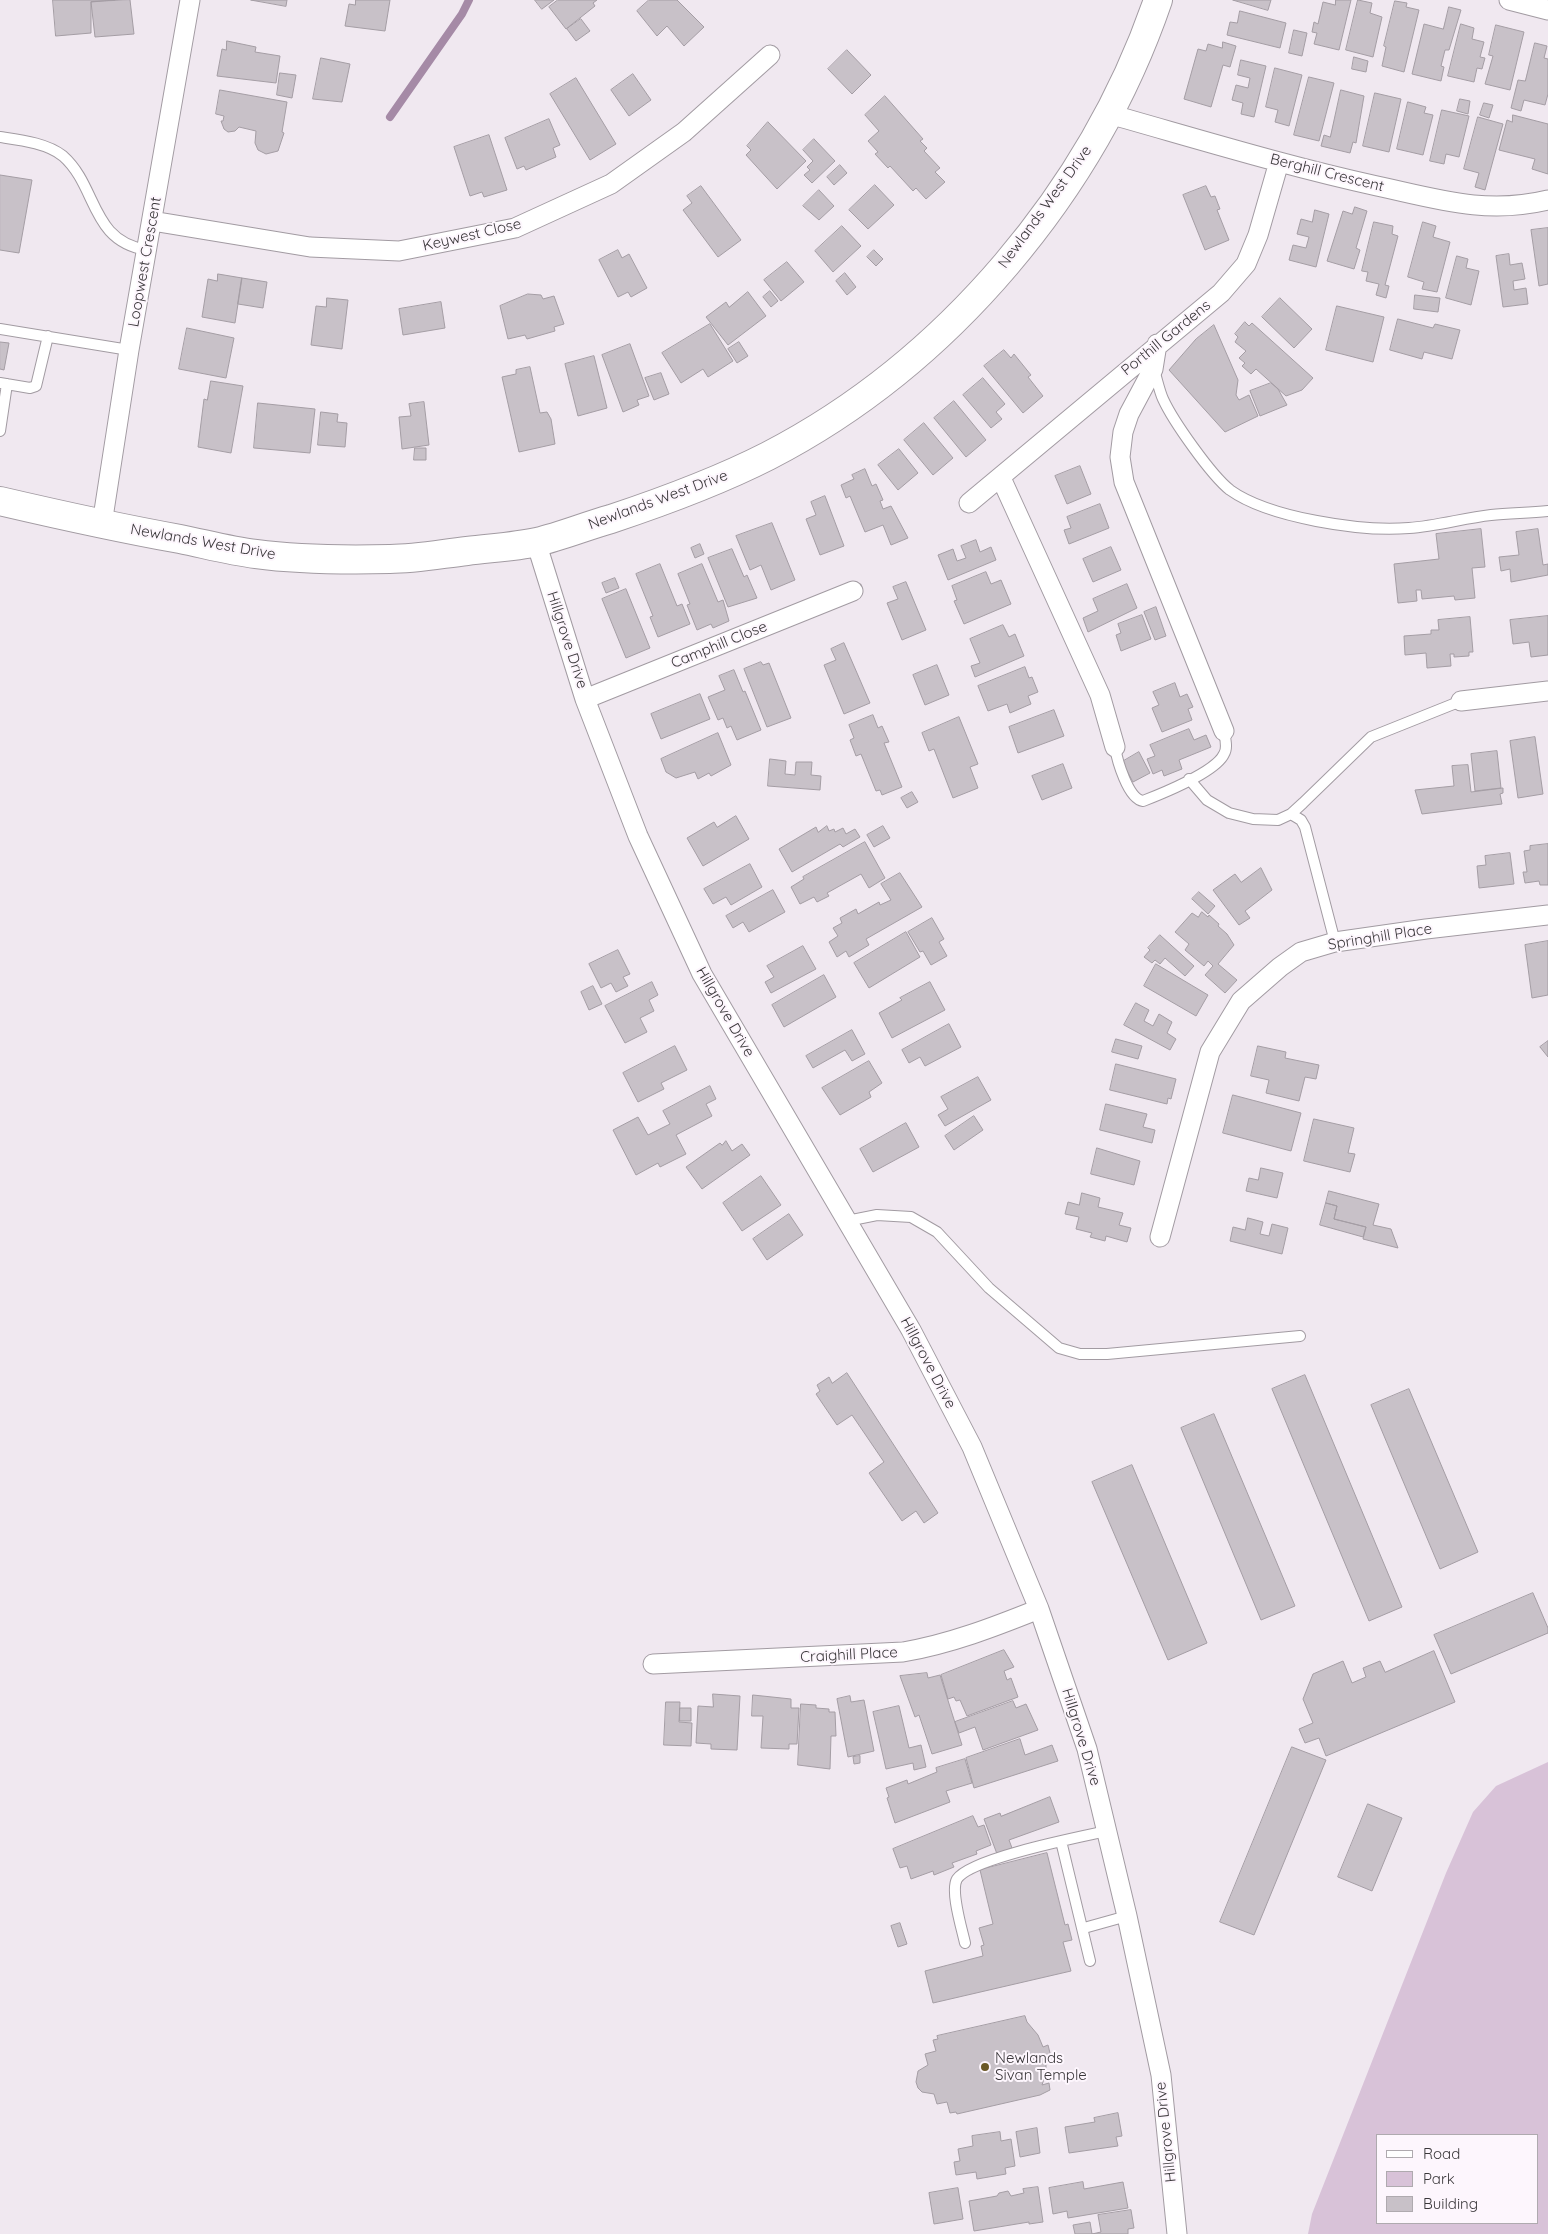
<!DOCTYPE html>
<style>
body{margin:0}
#map{position:relative;width:1548px;height:2234px;overflow:hidden;background:#f0e8f0;font-family:Quicksand,sans-serif}
canvas{display:block}
.legend{position:absolute;left:1376px;top:2134px;width:162px;height:90px;box-sizing:border-box;background:#fdf6fd;border:1px solid #afaaaf;margin:0;padding:6px 9px;list-style:none;font-size:15px;color:#3a373a}
.legend li{display:flex;align-items:center;gap:10px;height:25px}
.legend b{width:25px;border:1px solid #afaaaf}
</style>
<div id="map">
<canvas width="1548" height="2234"></canvas>
<ul class="legend">
<li><b style="height:6px;background:#fff"></b>Road</li>
<li><b style="height:14px;background:#d8c2d8"></b>Park</li>
<li><b style="height:14px;background:#c8c1c8"></b>Building</li>
</ul>
</div>
<script>
const g = document.querySelector('canvas').getContext('2d');
g.lineJoin = 'round';
function paint(path, color) { g.fillStyle = color; g.fill(path, 'evenodd'); }
function strokePath(path, color, width, dash) { g.strokeStyle = color; g.lineWidth = width; g.lineCap = dash ? 'butt' : 'round'; g.setLineDash(dash || []); g.stroke(path); }
function write(font, color, halo, rows, align = 'center') {
  g.font = font + ' Quicksand,sans-serif'; g.lineWidth = 4; g.setLineDash([]); g.textBaseline = 'middle'; g.strokeStyle = halo; g.fillStyle = color; for (const [text, x, y, turn = 0] of rows) {
    g.save(); g.translate(x, y); g.rotate((+turn || 0) * Math.PI / 180); g.textAlign = isNaN(turn) ? turn : align; if (halo) g.strokeText(text, 0, 0); g.fillText(text, 0, 0); g.restore();
  }
}
paint(new Path2D(`
 M1548 1762V2234H1308L1312 2214 1446 1873 1473 1812 1496 1786ZM1377 2135H1537V2223H1377Z`), '#d8c2d8');
strokePath(new Path2D(`
 M390 117 462 14 469 0`), '#a58aa6', 8);
const building = new Path2D(`
 M53 0H115L91 2V33L56 36Z
 M130 0 134 34 95 37 91 2Z
 M251 0H287L286 6Z
 M356 0H390L385 31 345 26 349 4 355 5Z
 M535 0H554L542 9Z
 M558 0H597L593 3 595 6 566 29 549 7Z
 M649 0H677L704 27 684 46 667 26 657 36 637 11Z
 M1233 0H1271L1268 10Z
 M1336 0H1351L1339 50 1314 44 1317 33 1312 32 1314 22 1318 24 1323 2 1335 5Z
 M1358 0 1372 3 1370 13 1382 17 1373 57 1346 50Z
 M1395 1 1407 3 1406 7 1419 10 1404 72 1382 66 1386 47 1384 46Z
 M1449 7 1461 10 1449 50H1445L1441 66 1444 67 1441 81 1412 74 1424 24 1443 29Z
 M1240 11 1286 23 1280 48 1227 35 1230 22 1237 23Z
 M581 19 590 31 576 41 567 29Z
 M1461 24 1474 28 1472 39 1484 42 1480 57 1485 58 1482 69 1477 68 1474 82 1448 76Z
 M1496 25 1524 32 1510 90 1485 84 1493 56 1489 55Z
 M1294 30 1307 33 1302 56 1289 53Z
 M227 41 256 47 255 52 280 56 276 83 217 76 222 49 226 50Z
 M1223 42 1236 46 1230 67 1223 65 1211 107 1184 99 1198 49 1206 51 1208 44 1222 48Z
 M1535 43 1547 46 1544 58 1548 59V94L1545 105 1524 100 1521 111 1511 108 1518 80 1525 81Z
 M847 50 871 75 852 94 828 69Z
 M1354 57 1368 61 1366 72 1352 69Z
 M321 58 350 64 342 102 313 99Z
 M1241 60 1266 66 1254 117 1241 114 1243 103 1232 100 1236 85 1248 88 1250 78 1238 75Z
 M1275 68 1302 75 1289 126 1275 122 1278 110 1266 107Z
 M280 73 296 75 292 98 277 95Z
 M633 74 651 100 629 116 611 90Z
 M1309 77 1334 83 1319 141 1294 135Z
 M576 78 616 144 590 160 550 94Z
 M220 90 287 102 282 132 284 133 278 151 266 154 258 150 255 143 256 131 239 127 235 131 228 132 224 129 221 121H223L224 116 216 114Z
 M1341 90 1364 96 1356 143 1353 142 1350 153 1321 146 1324 135 1330 137Z
 M1375 93 1401 99 1389 152 1363 146Z
 M885 96 923 139 920 141 927 148 924 151 940 168 935 172 945 182 926 199 916 188 913 191 890 166 888 168 875 154 878 152 868 141 879 131 865 115Z
 M1460 99 1470 101 1468 114 1457 111Z
 M1408 102 1426 107 1424 113 1433 115 1423 155 1397 149Z
 M1484 103 1493 105 1489 118 1480 115Z
 M1442 110 1469 116 1459 157 1446 154 1444 164 1430 161Z
 M1513 115 1548 124V174L1532 169 1535 159 1499 150 1507 120 1512 122Z
 M1478 117 1503 124 1485 190 1475 187 1479 173 1464 169Z
 M549 119 560 145 553 148 556 157 526 170 524 166 517 169 505 138Z
 M768 122 806 161 777 189 746 155 751 150 747 146Z
 M489 135 507 190 484 197 482 192 470 196 454 147Z
 M814 139 835 161 812 183 804 175 810 170 807 167 813 161 803 150Z
 M840 165 847 173 834 185 827 177Z
 M0 175 32 180 19 253 0 250Z
 M875 185 894 205 868 229 849 210Z
 M701 186 741 240 718 257 683 210 692 203 687 196Z
 M1206 186 1211 197 1215 196 1220 209 1217 210 1229 240 1205 250 1183 195Z
 M819 190 834 206 819 220 803 206Z
 M1355 207 1367 211 1356 248 1360 250 1354 269 1327 261 1343 211 1352 214Z
 M1315 210 1329 214 1316 267 1289 260 1293 245 1306 248 1309 237 1297 234 1301 219 1312 222Z
 M1374 222 1393 226 1392 234 1398 236 1385 285 1389 286 1386 298 1376 295 1379 284 1366 281 1368 272 1362 271Z
 M1423 222 1436 226 1433 237 1450 242 1437 292 1422 289 1424 282 1408 277Z
 M842 226 861 246 833 272 815 251Z
 M1548 228V284L1539 286 1531 230Z
 M618 250 622 258 629 254 647 288 631 297 628 292 618 297 599 260Z
 M874 250 883 259 876 266 867 257Z
 M1509 254 1510 265 1522 263 1525 279 1513 281 1514 290 1526 288 1528 304 1503 307 1496 256Z
 M1457 256 1468 259 1466 268 1479 271 1471 305 1446 298Z
 M787 262 804 282 781 301 764 280Z
 M845 273 856 287 847 295 836 281Z
 M218 274 242 278 235 323 202 317 208 279 217 281Z
 M242 278 267 282 263 308 238 304Z
 M770 291 778 301 771 307 763 297Z
 M748 292 766 316 728 345 706 317 726 302 729 307Z
 M528 294 541 295 543 299 554 296 564 324 554 327 555 331 527 339 525 335 508 339 500 306Z
 M1415 295 1440 298 1438 312 1414 309Z
 M327 298 348 300 342 349 311 345 316 306 326 307Z
 M1280 298 1312 329 1294 348 1262 317Z
 M441 302 445 328 403 335 399 309Z
 M1337 306 1384 317 1373 362 1326 350Z
 M1398 319 1433 328 1435 324 1460 330 1452 359 1424 352 1422 359 1390 350Z
 M1245 322 1249 326 1252 323 1313 378 1302 390 1286 396 1256 369 1251 374 1242 366 1245 363 1239 358 1246 351 1235 342 1238 337 1235 334Z
 M710 324 733 361 708 377 703 369 681 383 662 353Z
 M1214 325 1238 380 1236 395 1239 400 1249 395 1258 416 1225 432 1169 370 1196 339Z
 M187 328 234 338 226 378 179 369Z
 M0 342 9 343 4 370 0 369Z
 M739 342 748 356 737 363 728 349Z
 M630 344 649 396 637 400 639 405 623 412 602 355Z
 M1004 350 1011 358 1014 354 1031 375 1028 377 1043 396 1023 413 984 366Z
 M594 356 607 408 578 416 565 364Z
 M530 367 540 413 547 412 551 419 555 444 519 452 502 377 516 374V370Z
 M661 373 669 394 654 400 645 378Z
 M983 378 1005 404 996 412 1002 419 991 428 963 395Z
 M211 381 243 386 231 453 198 447 204 399 207 400Z
 M1271 383 1278 389 1287 405 1260 416 1250 391Z
 M954 401 986 440 966 457 934 418Z
 M424 402 429 445 402 449 399 417 411 416 409 404Z
 M258 403 315 409 310 453 254 448Z
 M321 412 338 414 337 422 347 423 345 447 318 445Z
 M924 423 953 458 933 475 904 440Z
 M415 448H426V460H414Z
 M899 449 918 473 898 490 878 465Z
 M1080 466 1091 494 1067 504 1055 476Z
 M865 469 872 486 876 484 883 500 880 501 883 509 891 506 908 538 891 545 883 525 865 532 850 496 846 498 841 485 854 479 852 475Z
 M825 496 844 546 820 555 806 519 816 515 811 502Z
 M1100 504 1109 528 1069 544 1064 530 1071 528 1067 517Z
 M772 523 795 580 771 590 761 565 750 570 736 536Z
 M1481 529 1485 567 1472 568 1475 598 1455 600 1454 596 1422 599 1421 590H1416L1417 601 1398 603 1394 564 1439 559 1436 534Z
 M1538 529 1543 565 1548 564V575L1511 582 1510 569 1501 571 1499 557 1519 555 1516 532Z
 M976 540 980 552 991 547 996 560 948 580 938 555 953 549 957 561 966 558 961 546Z
 M700 544 704 554 695 558 691 548Z
 M1111 547 1121 570 1093 582 1083 559Z
 M732 549 744 577 747 575 757 598 728 607 708 558Z
 M660 564 677 606 682 604 690 624 658 637 650 617 653 616 636 574Z
 M702 564 718 602 723 600 729 621 713 628 711 624 697 630 687 605 690 604 678 574Z
 M986 572 991 584 1001 580 1011 604 964 624 954 601 957 600 952 586Z
 M615 578 619 588 606 593 602 583Z
 M906 582 926 630 902 640 887 603 898 599 893 587Z
 M1127 584 1137 608 1088 632 1083 618 1098 611 1093 599Z
 M626 589 650 648 626 658 602 599Z
 M1156 607 1166 636 1155 640 1144 612Z
 M1142 615 1151 639 1121 651 1116 635 1121 633 1118 624Z
 M1548 616V655L1531 657 1529 642 1513 644 1510 620Z
 M1470 617 1473 652H1469V656L1454 657V654H1450L1451 666 1427 668 1426 653 1405 655 1404 636 1431 634V630H1439L1438 620Z
 M1003 625 1009 637 1015 634 1024 656 975 677 971 666 980 663 970 639Z
 M844 643 870 703 844 714 824 665 836 660 831 649Z
 M761 662 763 665 769 663 791 718 767 727 744 669Z
 M937 665 949 695 925 705 913 675Z
 M1025 667 1029 678 1032 677 1038 692 1028 696 1031 704 1010 713 1007 704 988 711 978 686Z
 M734 670 743 692 745 691 761 730 737 740 731 726 727 728 723 718 718 720 708 697 725 690 719 676Z
 M1175 683 1180 697 1187 694 1193 707 1188 709 1192 720 1162 732 1152 708 1159 705 1153 692Z
 M700 694 710 719 661 739 651 714Z
 M1054 710 1064 736 1018 753 1009 727Z
 M873 715 878 728 882 726 889 742 884 743 902 787 882 795 880 790 876 791 861 754 856 756 850 740 854 738 849 725Z
 M959 717 978 764 970 767 978 788 953 798 934 749 929 751 922 733Z
 M1189 729 1194 740 1206 735 1211 747 1179 760 1182 769 1164 776 1162 770 1153 774 1147 759 1155 756 1150 745Z
 M718 733 731 765 711 776 709 773 698 779 695 772 676 778 666 772 661 759Z
 M1535 737 1543 794 1518 798 1510 741Z
 M1497 751 1501 788 1475 791 1471 754Z
 M1139 752 1150 773 1133 782 1122 762Z
 M770 759 786 761 785 774 795 775 796 762H812L811 775 821 776 820 790 768 786Z
 M1063 764 1072 788 1042 800 1032 776Z
 M1468 765 1471 792 1503 788V793L1500 794 1502 804 1422 814 1415 790 1454 786 1452 766Z
 M912 792 918 802 907 808 901 798Z
 M736 816 749 839 703 866 687 838 714 822 717 827Z
 M827 826 829 831 834 829 835 832 843 828 846 834 855 829 860 837 843 847 840 844 792 872 779 849 816 827 818 832Z
 M883 826 890 838 874 847 867 835Z
 M865 842 885 878 869 888 861 874 827 893 829 896 817 902 814 897 800 904 791 887 804 879 803 877Z
 M1548 844V885H1540L1539 881 1525 883 1523 872H1527L1524 851 1530 850V846Z
 M1510 853 1514 884 1479 888 1477 866 1486 865 1485 856Z
 M750 864 762 887 731 905 726 897 713 904 704 889Z
 M1261 868 1272 890 1245 911 1250 918 1239 925 1213 890 1235 874 1241 882Z
 M900 873 922 907 866 939 869 945 849 957 846 951 837 957 829 942 838 936 833 928 842 923 840 918 856 909 858 914 879 902 880 905 891 900 881 884Z
 M773 890 785 912 749 932 743 922 733 928 726 916Z
 M1199 892 1215 906 1208 914 1192 899Z
 M1202 912 1208 917 1209 915 1219 924 1218 926 1227 934 1234 945 1218 964 1237 980 1225 993 1205 975 1213 966 1208 961 1204 966 1185 950 1189 944 1175 932 1192 913 1198 917Z
 M932 918 944 939 939 942 947 956 931 965 923 951 920 952 908 932Z
 M906 932 920 957 869 988 854 963Z
 M1160 935 1194 966 1185 976 1165 958 1160 964 1155 960 1152 963 1144 957 1150 950 1148 948Z
 M1548 941V995L1532 998 1525 945Z
 M803 946 816 969 771 993 765 982 774 977 767 966Z
 M618 950 630 974 623 977 628 986 616 992 611 983 601 988 589 964Z
 M1156 964 1208 995 1196 1016 1144 986Z
 M824 975 836 997 784 1027 772 1005Z
 M652 982 658 995 649 1000 654 1011 640 1018 647 1032 625 1043 605 1006Z
 M930 982 945 1010 892 1038 879 1013 902 1000 900 998Z
 M593 986 602 1004 589 1010 581 992Z
 M1136 1003 1149 1010 1144 1021 1153 1026 1159 1014 1172 1022 1167 1033 1176 1039 1170 1050 1124 1025Z
 M949 1024 961 1047 925 1066 920 1057 909 1063 902 1050Z
 M852 1030 865 1054 852 1061 845 1050 813 1068 806 1056Z
 M1116 1039 1142 1046 1138 1059 1112 1052Z
 M1548 1041V1057L1540 1047Z
 M675 1046 687 1070 661 1083 664 1089 638 1102 623 1073Z
 M1258 1046 1286 1052 1285 1058 1319 1065 1316 1079 1305 1077 1299 1101 1266 1093 1269 1080 1251 1076Z
 M869 1061 882 1083 869 1092 871 1097 840 1115 822 1088Z
 M1116 1064 1176 1079 1171 1099 1168 1098 1167 1104 1110 1090Z
 M978 1077 991 1100 945 1126 938 1115 948 1109 941 1097Z
 M710 1086 716 1099 706 1104 712 1116 676 1135 686 1154 660 1167 658 1163 636 1175 613 1130 638 1117 648 1135 670 1124 663 1111Z
 M1233 1095 1301 1113 1291 1151 1223 1133Z
 M1106 1104 1147 1114 1143 1127 1155 1130 1152 1143 1100 1130Z
 M974 1116 983 1130 954 1150 945 1136Z
 M1314 1119 1354 1128 1348 1153 1355 1154 1350 1172 1304 1161Z
 M906 1123 919 1147 873 1172 860 1149Z
 M726 1141 732 1151 742 1144 750 1155 702 1189 686 1167 720 1143 722 1145Z
 M1097 1148 1140 1161 1134 1185 1091 1174Z
 M1261 1168 1283 1173 1277 1198 1246 1191 1249 1178 1258 1180Z
 M761 1176 781 1205 742 1231 723 1203Z
 M1329 1191 1379 1204 1373 1225 1391 1229 1398 1248 1363 1239 1366 1227 1334 1219 1337 1206 1326 1203Z
 M1082 1193 1100 1198 1098 1207 1123 1213 1119 1225 1131 1228 1127 1242 1106 1236 1105 1241 1090 1237 1092 1233 1076 1229 1079 1217 1065 1214 1068 1202 1079 1205Z
 M1326 1203 1337 1206 1334 1219 1366 1227 1363 1237 1320 1225Z
 M789 1214 803 1235 767 1260 753 1239Z
 M1248 1218 1263 1222 1260 1234 1269 1236 1272 1224 1288 1228 1282 1254 1230 1241 1233 1227 1245 1230Z
 M847 1373 938 1513 924 1523 916 1511 902 1521 869 1473 884 1462 852 1415 837 1425 816 1394 820 1391 817 1385 829 1377 832 1383Z
 M1305 1375 1402 1607 1369 1621 1272 1389Z
 M1409 1389 1478 1552 1440 1569 1371 1405Z
 M1214 1414 1295 1606 1261 1620 1181 1428Z
 M1132 1465 1207 1643 1168 1660 1092 1482Z
 M1533 1593 1548 1628V1633L1451 1674 1434 1635Z
 M1004 1650 1014 1667 1004 1671 1007 1680 1011 1678 1018 1697 967 1716 960 1700 956 1701 954 1697 948 1699 941 1675Z
 M1434 1651 1455 1702 1326 1756 1319 1738 1305 1743 1299 1729 1313 1723 1303 1699 1313 1674 1343 1661 1352 1683 1366 1677 1363 1668 1380 1661 1385 1672Z
 M927 1673 928 1678 940 1675 962 1745 932 1754 919 1715 915 1717 900 1676Z
 M713 1694 740 1696 737 1750 711 1749V1744L696 1743 698 1706 713 1707Z
 M753 1695 791 1699V1708H799L797 1744H789V1749L761 1748 763 1716H752Z
 M850 1696 851 1702 864 1700 874 1751 848 1757 837 1699Z
 M1013 1701 1016 1708 1026 1704 1038 1730 983 1750 975 1727 959 1733 955 1722Z
 M666 1702H680L679 1722 692 1723 691 1746 664 1745Z
 M801 1704 816 1705V1708L829 1709V1712H835L836 1736H831L830 1769 798 1765Z
 M899 1706 909 1748 921 1745 926 1767 914 1770 913 1763 886 1769 873 1712Z
 M680 1708H691V1721H680Z
 M1020 1739 1025 1755 1052 1745 1058 1761 974 1788 966 1758Z
 M1292 1747 1326 1760 1254 1935 1220 1922Z
 M860 1756V1763L854 1764 853 1757Z
 M965 1759 972 1783 946 1791 950 1802 895 1823 887 1798 889 1797 886 1788 907 1780 908 1784 937 1772 936 1768Z
 M1050 1797 1059 1822 1009 1840 1012 1848 997 1854 984 1819 1000 1813 1001 1816Z
 M1368 1804 1402 1818 1372 1891 1338 1877Z
 M973 1816 978 1827 984 1825 991 1845 976 1851 977 1854 952 1863 954 1867 934 1875 933 1871 911 1879 907 1866 900 1868 893 1849Z
 M1047 1853 1065 1925 1068 1924 1072 1940 1063 1942 1071 1971 933 2003 925 1971 983 1956 981 1946 984 1945 979 1928 993 1924 980 1870Z
 M900 1923 907 1944 898 1947 891 1926Z
 M1025 2016 1027 2022 1038 2035 1043 2047 1048 2045 1051 2057 1046 2058V2073L1042 2085 1049 2083 1050 2090 1040 2095 957 2114 956 2112 950 2113 947 2102 937 2104 934 2094 922 2092 918 2088 916 2082 918 2071 928 2065 925 2054 936 2051 933 2040 938 2039 937 2036Z
 M1118 2113 1122 2136 1116 2137 1118 2146 1069 2153 1065 2127 1095 2122 1094 2118Z
 M1037 2128 1040 2153 1020 2157 1016 2132Z
 M1000 2132 1001 2141 1011 2139 1015 2166 1005 2168 1006 2174 977 2179 976 2172 956 2175 954 2162 960 2161 958 2149 973 2146 972 2136Z
 M1083 2182 1084 2189 1123 2182 1128 2208 1068 2218 1067 2211 1053 2214 1049 2188Z
 M1038 2187 1043 2222 1029 2224V2222L974 2231 969 2201 997 2196 999 2193 1008 2191 1011 2196 1024 2193 1023 2189Z
 M958 2188 963 2219 934 2224 929 2193Z
 M1131 2210 1134 2228 1128 2229V2234H1075L1073 2225 1090 2222 1092 2234 1101 2232 1098 2215Z`);
paint(building, '#c8c1c8');
strokePath(building, '#a49da4', 1);
const lane = new Path2D(`
 M0 137C20 140 47 143 63 156 98 187 90 241 147 250
 M0 329 129 350
 M1154 370C1157 379 1159 390 1163 399 1173 421 1211 475 1230 490 1269 518 1362 532 1409 528 1437 526 1464 518 1491 515 1510 513 1529 513 1548 511
 M0 383 30 388 36 386 48 336
 M0 431 7 384
 M1115 747C1117 760 1128 799 1143 801 1161 794 1216 772 1224 754 1228 748 1225 738 1224 731
 M1189 779 1207 800 1229 813 1253 819 1278 820 1291 814 1303 803 1371 737 1461 701
 M1291 814 1301 820 1305 827 1335 942
 M847 1221 877 1215 911 1217 937 1232 989 1288 1059 1348 1080 1354H1107L1300 1336
 M1061 1841 1090 1961
 M1084 1928 1127 1916
 M965 1943C962 1929 950 1891 957 1879 971 1858 1080 1837 1107 1831`);
const street = new Path2D(`
 M1509 0 1548 10
 M1109 114C1198 139 1286 166 1377 186 1437 199 1486 215 1548 200
 M152 221 310 247 399 251 515 228 611 184 684 132 770 55
 M1157 344 1153 369 1129 414 1123 432 1120 457 1124 482 1224 731
 M1001 478 1100 695 1115 747
 M969 503 1221 293 1246 264 1258 235 1279 162
 M102 524 129 350 190 0
 M536 542 585 699 638 836 702 974 911 1330 972 1447 1039 1609 1087 1749 1127 1916 1161 2075 1177 2234
 M585 699 853 591
 M1461 701 1548 691
 M1160 1237 1210 1052 1241 1001 1280 967 1301 952 1335 942 1426 929 1548 915
 M653 1664 903 1652C950 1644 994 1627 1039 1609`);
const secondary = new Path2D(`
 M0 501C60 515 119 528 180 539 205 544 230 551 256 554 300 560 345 560 390 559 415 559 441 554 467 551 490 548 514 547 537 542 562 536 586 526 611 519 665 501 717 482 768 456 948 363 1093 190 1158 0`);
strokePath(lane, '#a29ba2', 12);
strokePath(street, '#a29ba2', 21);
strokePath(secondary, '#a29ba2', 30);
strokePath(lane, '#fff', 10);
strokePath(street, '#fff', 19);
strokePath(secondary, '#fff', 28);
for (const [x, y, r, color] of [
 [985,2067,5,"#6a5826"]
]) { const dot = new Path2D(); dot.arc(x, y, r, 0, 2 * Math.PI); g.fillStyle = color; g.fill(dot); strokePath(dot, '#fdf6fd', 2); }
write('15px', '#3a373a', '#fdf6fd', [
 ["Berghill Crescent",1327,173,14],
 ["Newlands West Drive",1045,207,-54],
 ["Keywest Close",472,235,-13],
 ["Loopwest Crescent",145,262,-80],
 ["Porthill Gardens",1166,338,-39],
 ["Newlands West Drive",658,500,-20],
 ["Newlands West Drive",203,542,10],
 ["Hillgrove Drive",567,640,72],
 ["Camphill Close",719,645,-22],
 ["Springhill Place",1380,937,-9],
 ["Hillgrove Drive",725,1012,60],
 ["Hillgrove Drive",928,1363,62],
 ["Craighill Place",849,1655,-3],
 ["Hillgrove Drive",1081,1737,73],
 ["Hillgrove Drive",1166,2132,-96]
]);
write('15px', '#3a373a', '#fdf6fd', [
 ["Newlands",995,2058],
 ["Sivan Temple",995,2075]
], 'left');
</script>
